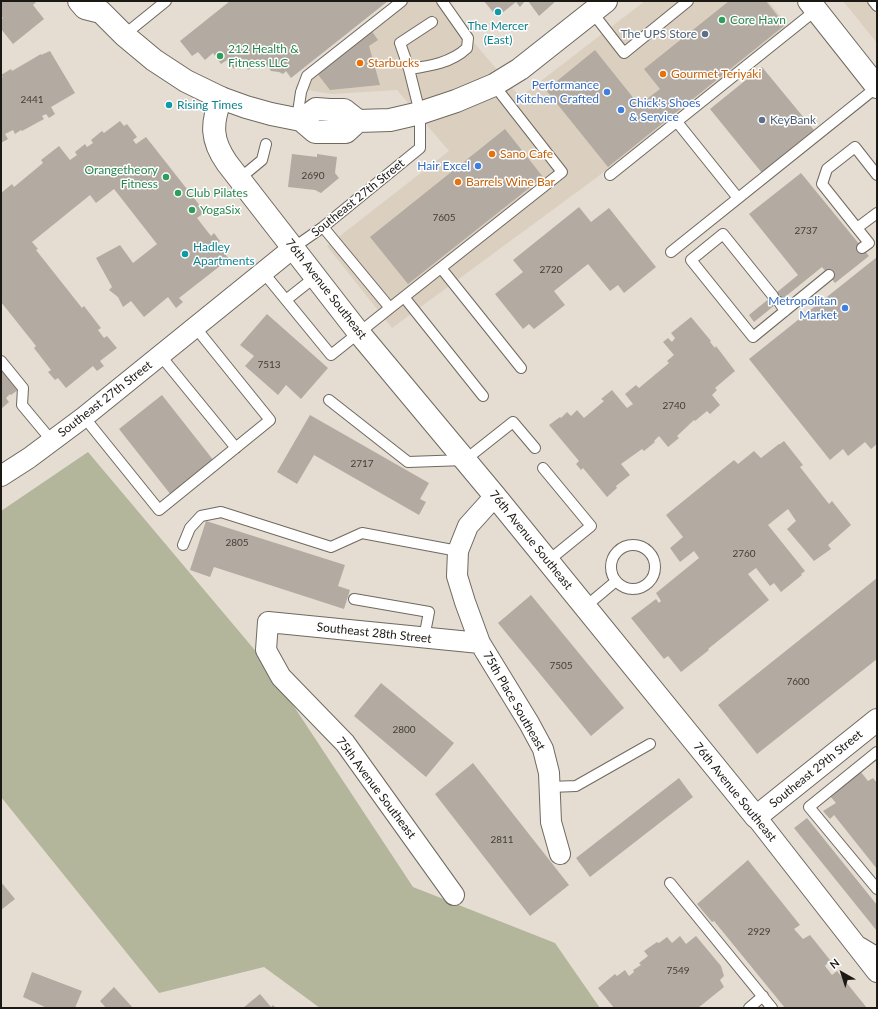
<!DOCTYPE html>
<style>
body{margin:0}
#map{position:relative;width:878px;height:1009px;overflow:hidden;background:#e5ddd2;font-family:Lato,sans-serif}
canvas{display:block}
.frame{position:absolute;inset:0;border:2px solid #1c1915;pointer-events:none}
.north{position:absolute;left:822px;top:953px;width:40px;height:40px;-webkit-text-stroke:3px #fff;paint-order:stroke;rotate:321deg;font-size:11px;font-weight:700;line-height:16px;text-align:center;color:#1c1915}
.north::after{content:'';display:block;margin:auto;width:14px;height:18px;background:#1c1915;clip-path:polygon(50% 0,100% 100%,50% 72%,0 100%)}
</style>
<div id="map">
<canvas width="878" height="1009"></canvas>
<div class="frame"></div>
<div class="north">N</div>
</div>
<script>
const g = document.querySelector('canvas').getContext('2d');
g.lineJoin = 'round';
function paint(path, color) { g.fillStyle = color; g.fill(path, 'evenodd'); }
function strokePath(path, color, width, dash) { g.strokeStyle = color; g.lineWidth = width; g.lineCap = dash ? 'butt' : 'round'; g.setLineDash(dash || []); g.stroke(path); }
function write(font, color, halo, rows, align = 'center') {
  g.font = font + ' Lato,sans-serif'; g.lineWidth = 3; g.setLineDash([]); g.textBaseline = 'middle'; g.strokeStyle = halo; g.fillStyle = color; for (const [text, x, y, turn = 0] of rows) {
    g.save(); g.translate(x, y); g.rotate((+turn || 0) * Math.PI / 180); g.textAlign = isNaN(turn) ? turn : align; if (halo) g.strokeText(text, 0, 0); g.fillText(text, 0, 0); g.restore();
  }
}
paint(new Path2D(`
 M396 1H439L520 97 645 1H768L788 25 596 178 392 328 327 246 449 151 397 90 332 94 295 88 303 75Z
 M843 1H877V43Z`), '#dbcfbf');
paint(new Path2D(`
 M88 452 264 661 413 887 555 943 600 1008H320L264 967 159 993 1 797V511Z`), '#b3b69b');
paint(new Path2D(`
 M1 1H37L33 5 44 19 13 44 1 29V20L3 18 1 16Z
 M230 1H388L291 78 286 71 283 74 279 72 271 71 262 59 248 70 242 62 234 69 227 60 221 64 213 53 205 60 198 52 192 56 189 52 180 41Z
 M484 1H525L520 7 516 2 497 17Z
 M528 1H556L539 16Z
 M729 1H766L785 25 608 167 546 90 595 50 639 105 660 89 644 69Z
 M371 30 378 40 369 46 380 85 330 90 316 72Z
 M50 51 75 93 51 107 55 114 49 118 46 114 42 116 44 119 22 131 21 130 15 134 13 130 5 134 8 139 1 143V78L3 77 1 75 11 69 12 71 41 54V55Z
 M762 67 814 130 762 173 710 109Z
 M120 121 124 126 127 124 137 137 133 140 136 144 146 137 205 212 197 218 211 236 214 233 220 241 217 244 229 259 179 298 183 302 176 308 168 297 144 317 131 301 123 307 118 297 109 290 112 287 96 258 120 245 133 263 157 244 114 189 96 203 90 195 32 242 38 249 36 250 82 308 84 306 101 328 98 330 104 338 107 336 117 348 100 361 104 366 97 371 93 366 66 388 58 378 55 380 48 372 51 370 34 348 36 346 1 302V193L12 184 14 187 43 163 41 160 59 146 70 160 77 155 75 152 85 144 87 147 93 143 91 140 102 131 104 133Z
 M505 129 543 177 408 284 370 237Z
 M292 154 317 157V154L337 157 335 173 339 178 321 193 315 190 288 187Z
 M801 173 869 256 835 283 822 267 754 322 749 315 798 275 749 214Z
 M579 207 591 222 609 208 656 267 624 293 618 285 610 291 588 264 554 291 565 305 534 329 529 324 523 329 495 294 523 272 513 260Z
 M877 257V444L871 449 865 442 848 456 843 449 830 460 749 359Z
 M267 314 328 368 301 399 286 385 278 395 245 366 254 356 240 345Z
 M691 317 711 341 710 342 715 348 716 346 735 371 715 388 717 390 712 395 720 405 710 414 707 411 695 421 694 420 677 436 679 438 668 447 659 436 654 441 655 442 644 451 642 449 621 464 630 475 616 486 617 488 607 497 583 468 581 470 576 464 579 461 549 425 560 417 561 418 567 412 571 416 577 410 584 418 604 401 601 399 612 390 627 408 633 404 625 394 636 385 639 388 669 363 667 361 674 355 663 342 668 338 672 342 675 338 671 333Z
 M1 361 22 387 11 395 10 394 6 398 9 402 1 409Z
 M162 395 214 461 171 495 119 429Z
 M310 415 429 483 420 499 426 502 419 515 314 455 297 484 277 472Z
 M784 441 803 465 800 467 829 504 832 501 851 525 828 545 831 549 814 561 787 529 796 521 788 509 768 525 805 571 801 574 802 575 781 592 774 583 770 586 756 568 748 574 769 600 708 649 709 650 681 672 668 656 664 659 631 618 656 599 659 603 661 601 656 593 699 558 694 551 680 562 670 548 683 537 666 515 734 460 738 464 754 451 761 458 779 444H780Z
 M206 521 345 565 338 586 350 590 344 609 214 567 210 577 190 570Z
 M877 578V659L757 754 718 705Z
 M531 595 624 708 591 736 498 623Z
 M381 683 454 743 426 777 354 716Z
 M473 763 569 885 530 916 435 794Z
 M860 771 868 781 873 778 877 783V869L834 815 830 819 823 811 836 803 830 796Z
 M679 778 693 797 590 877 576 858Z
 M807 818 877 905V931L794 828Z
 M748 860 800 925 794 929 803 939 810 935 830 960 825 966 832 975 837 971 867 1008H785L714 921 712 922 697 904Z
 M1 882 15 899 1 910Z
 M680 936 686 944 696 936 721 966 724 976 720 980 724 987 698 1008H614L598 988 615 974 617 976 625 970 629 976 634 972 633 970 641 965 639 963 648 956 644 951 657 942 659 943 667 937 672 943Z
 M32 972 82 991 75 1008H54L51 1007V1008H47L23 997Z
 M114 987 133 1008H106L100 1001Z
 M260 994 271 1007 273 1005 276 1008H243Z`), '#b3aba1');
const service = new Path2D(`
 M873 1 877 6
 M592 12 624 53 688 1
 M124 35 166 1
 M409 69C430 66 451 63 467 48L468 38 442 1
 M297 119 301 92 307 76 402 1
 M677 122 738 198
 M610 175 816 10
 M877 175 855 147 827 169 822 184 857 228 877 213
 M239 179 262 160 266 144
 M857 228 869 243 862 248
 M293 248 323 227 420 148V113L409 69 400 43 432 22
 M671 252 877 87
 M441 268 521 368
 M263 272 331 355 390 308 323 227
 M773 296 723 234 691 260 753 337 829 275
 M404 297 483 396
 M286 300 315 277
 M779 302 785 311
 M390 308 562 172 494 85
 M160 355 236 448
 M1 361 23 388 22 405 52 441
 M329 400 408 462 465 460 513 422 535 448
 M84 417 159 510 270 420 195 327
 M543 468 591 526 548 561
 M183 545 190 528 201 516 221 512 331 547 362 533 458 551
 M611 567a22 22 0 1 1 44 0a22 22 0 1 1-44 0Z
 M354 599 429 612 424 638
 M585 607 616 581
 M877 752 809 807 877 889
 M550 787 576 786 650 744
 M670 883 772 1008
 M862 943 877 952
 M749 1008 763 996`);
const minor = new Path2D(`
 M1 476 29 458 84 417 293 248
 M495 496 468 526 458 551 457 576 465 602 480 643 529 723 543 749 549 773 551 822 560 854
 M756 817 877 972
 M454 895 345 743 281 677 266 650 268 622 480 643`);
const tertiary = new Path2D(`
 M809 1 877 87
 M221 98C211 124 211 140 227 163L359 333 495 496 756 817 877 720`);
const secondary = new Path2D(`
 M79 1 85 8 101 12 124 35 154 60 186 81 221 98 246 107 271 114 301 120 315 132H346L358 121
 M301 120 316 109 330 110H344L358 121 390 120 420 113 456 101 494 85 520 69 606 1`);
strokePath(service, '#6f695f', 12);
strokePath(minor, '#6f695f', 22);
strokePath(tertiary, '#6f695f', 24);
strokePath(secondary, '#6f695f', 24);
strokePath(service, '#fff', 10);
strokePath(minor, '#fff', 20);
strokePath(tertiary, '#fff', 22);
strokePath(secondary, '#fff', 22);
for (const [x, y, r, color] of [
 [498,12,4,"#0f9aa8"],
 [722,20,4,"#2e9e5b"],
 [705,34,4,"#5c6f8a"],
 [220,56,4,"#2e9e5b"],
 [360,63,4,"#e8710a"],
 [663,74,4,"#e8710a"],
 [607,92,4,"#3f7fe0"],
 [169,105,4,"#0f9aa8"],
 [621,110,4,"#3f7fe0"],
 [762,120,4,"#5c6f8a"],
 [492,154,4,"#e8710a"],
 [478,166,4,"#3f7fe0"],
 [166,177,4,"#2e9e5b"],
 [458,182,4,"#e8710a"],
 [178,193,4,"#2e9e5b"],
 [192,210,4,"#2e9e5b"],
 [185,254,4,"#0f9aa8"],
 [845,308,4,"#3f7fe0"]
]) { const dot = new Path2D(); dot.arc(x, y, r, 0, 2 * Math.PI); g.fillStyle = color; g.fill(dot); strokePath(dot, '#fff', 1.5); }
write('10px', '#423e38', null, [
 ["2441",32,100],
 ["2690",313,176],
 ["7605",444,218],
 ["2737",806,231],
 ["2720",551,270],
 ["7513",269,365],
 ["2740",674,406],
 ["2717",362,464],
 ["2805",237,543],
 ["2760",744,554],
 ["7505",561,666],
 ["7600",798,682],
 ["2800",404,730],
 ["2811",502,840],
 ["2929",759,932],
 ["7549",678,971]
]);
write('12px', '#27864d', '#fff', [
 ["Core Havn",730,20],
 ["212 Health &",228,49],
 ["Fitness LLC",228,63],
 ["Orangetheory",158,170,"right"],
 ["Fitness",158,184,"right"],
 ["Club Pilates",186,193],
 ["YogaSix",200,210]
], 'left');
write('12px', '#0d838f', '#fff', [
 ["The Mercer",498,26,"center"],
 ["(East)",498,40,"center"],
 ["Rising Times",177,105],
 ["Hadley",193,247],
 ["Apartments",193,261]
], 'left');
write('12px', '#4e5e75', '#fff', [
 ["The UPS Store",697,34],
 ["KeyBank",770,120,"left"]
], 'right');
write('12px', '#c56008', '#fff', [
 ["Starbucks",368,63],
 ["Gourmet Teriyaki",671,74],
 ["Sano Cafe",500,154],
 ["Barrels Wine Bar",466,182]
], 'left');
write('12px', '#366cbe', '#fff', [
 ["Performance",599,85],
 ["Kitchen Crafted",599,99],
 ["Chick's Shoes",629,103,"left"],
 ["& Service",629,117,"left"],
 ["Hair Excel",470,166],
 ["Metropolitan",837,301],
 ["Market",837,315]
], 'right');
write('12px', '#1c1915', '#fff', [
 ["Southeast 27th Street",358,198,-39],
 ["76th Avenue Southeast",326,289,52],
 ["Southeast 27th Street",105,399,-38],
 ["76th Avenue Southeast",531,540,51],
 ["Southeast 28th Street",374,633,6],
 ["75th Place Southeast",514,701,60],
 ["Southeast 29th Street",816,769,-39],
 ["75th Avenue Southeast",376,788,53],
 ["76th Avenue Southeast",735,792,51]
]);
</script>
